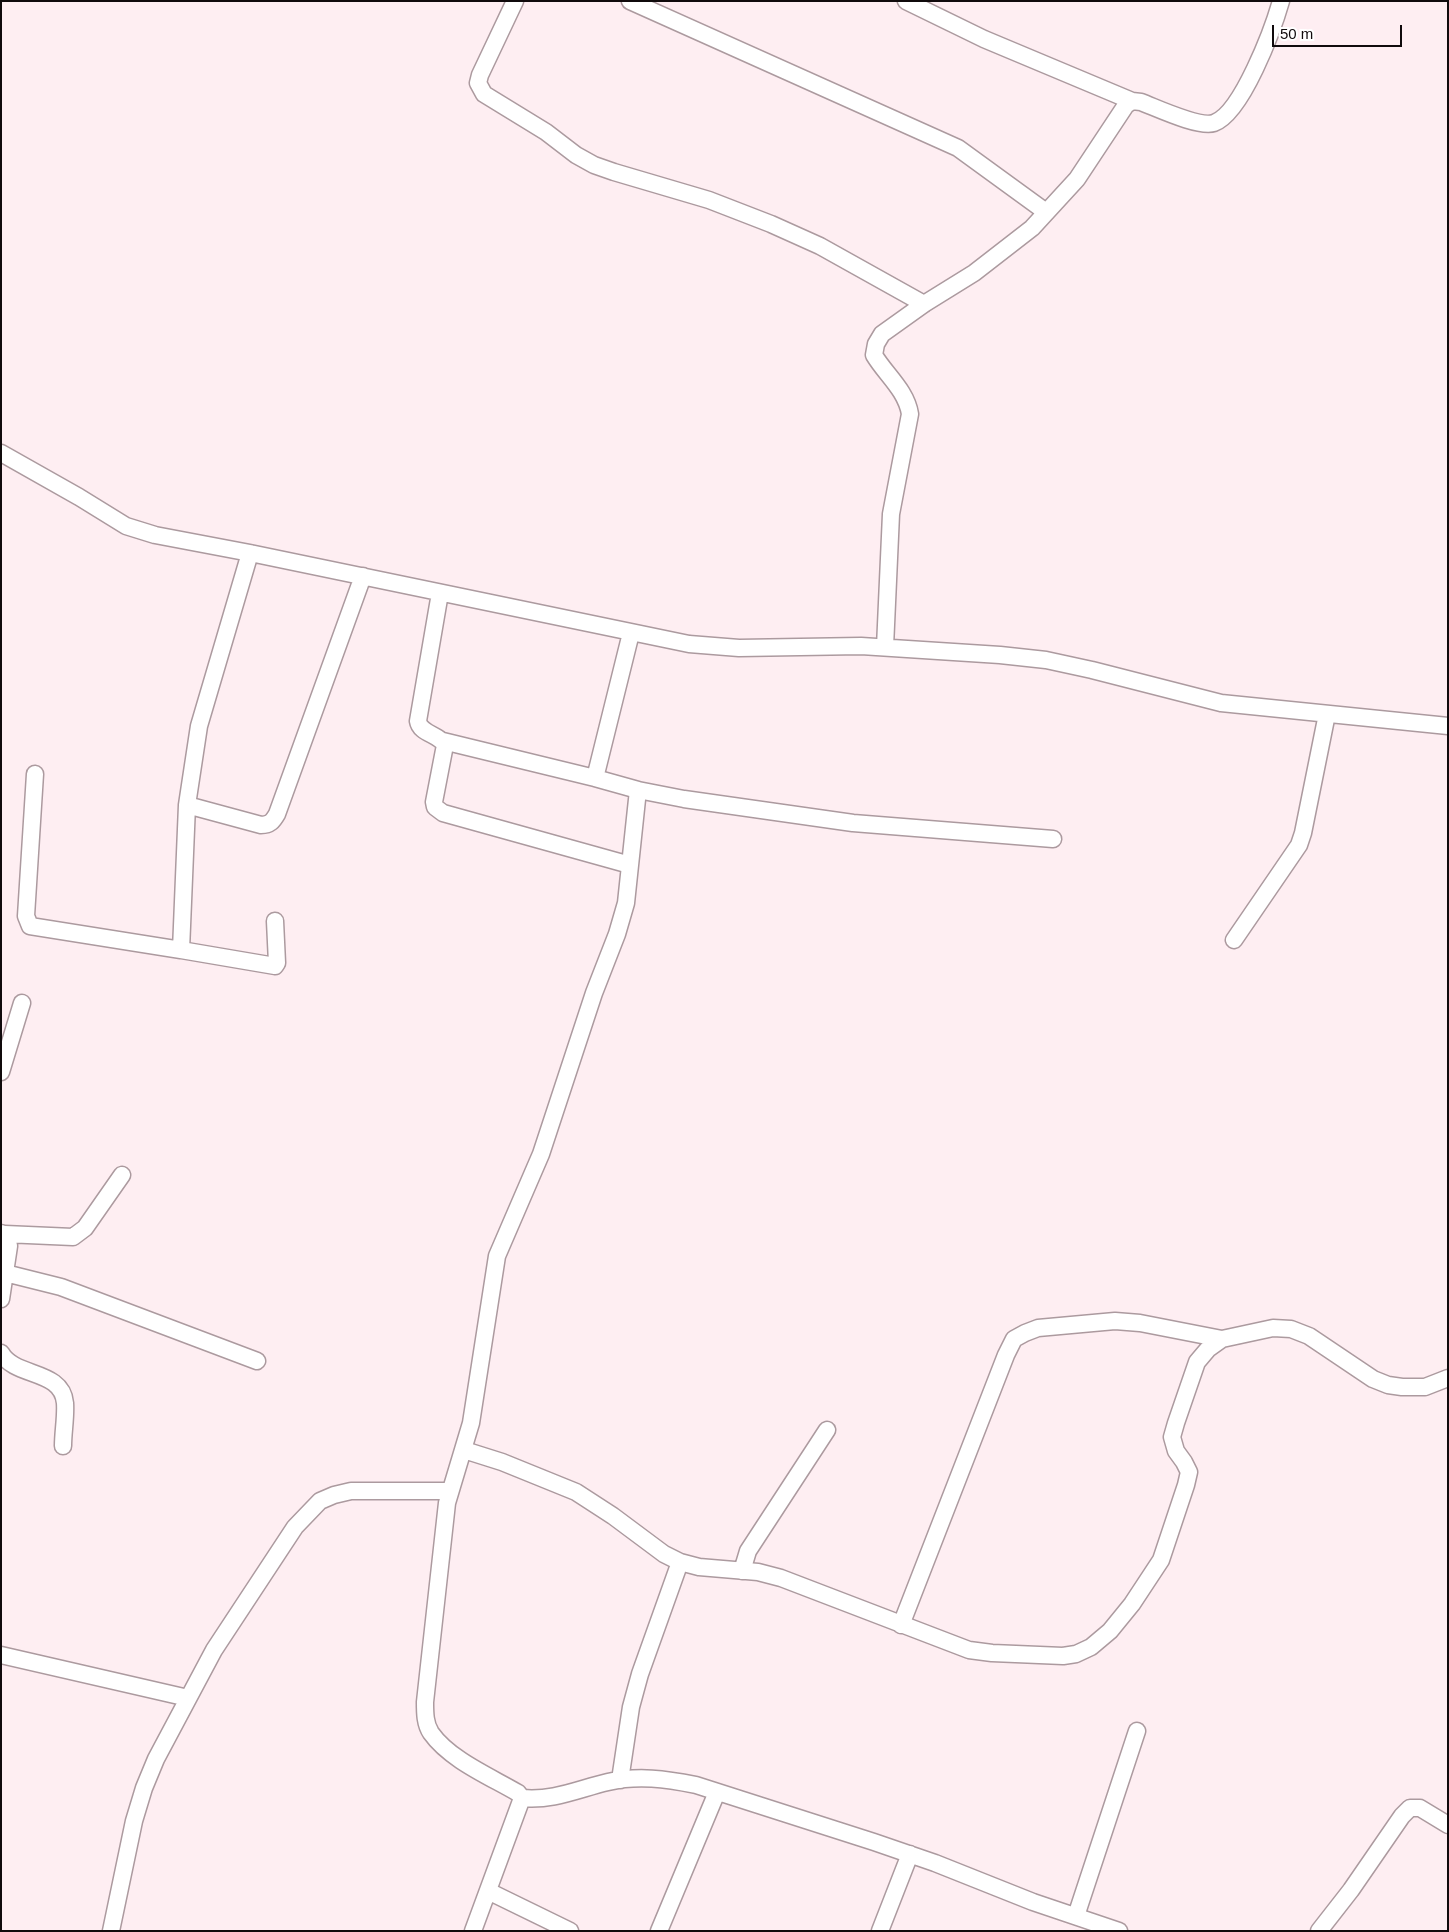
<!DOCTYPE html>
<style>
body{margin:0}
#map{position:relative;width:1449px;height:1932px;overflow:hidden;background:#feeef2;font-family:Helvetica,sans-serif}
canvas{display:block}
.frame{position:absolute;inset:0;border:2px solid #100a0c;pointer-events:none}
.scale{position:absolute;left:1272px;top:25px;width:130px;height:22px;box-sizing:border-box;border:2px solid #100a0c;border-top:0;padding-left:6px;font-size:15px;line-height:18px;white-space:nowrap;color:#100a0c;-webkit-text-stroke:4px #fff;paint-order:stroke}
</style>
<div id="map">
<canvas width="1449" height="1932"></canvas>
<div class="frame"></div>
<div class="scale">50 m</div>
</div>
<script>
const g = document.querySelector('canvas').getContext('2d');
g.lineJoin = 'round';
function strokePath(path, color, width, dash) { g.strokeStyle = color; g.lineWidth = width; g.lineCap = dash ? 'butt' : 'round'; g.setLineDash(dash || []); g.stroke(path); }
const minor = new Path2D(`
 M515 1 480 75 478 83 484 94 546 132 576 155 594 165 614 172 709 200 771 224 820 246 924 304
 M630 1 958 148 1046 212
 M906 1 984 39 1132 101
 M1 453 79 497 126 526 155 535 250 553 689 644 739 648 861 646 1000 655 1046 660 1092 670 1221 703 1448 726
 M440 593 418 721C420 734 439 734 445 745L434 802 435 807 443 813 630 865
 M885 647 891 514 910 414C906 390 886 375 874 355L876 344 882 334 924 304 974 273 1032 228 1077 179 1126 105 1132 101 1141 102C1157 108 1199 128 1214 123 1242 113 1273 29 1281 1
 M443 741 595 778
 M35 774 26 916 30 926 181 950 187 805 199 726 250 553
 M638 790 684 799 853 823 1053 839
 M187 805 261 825C270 825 273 821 277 814L363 576
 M1234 940 1299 845 1303 833 1327 714
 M181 950 275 966 277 963 275 921
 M1 1072 22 1003
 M1 1233 7 1239 9 1246 1 1299
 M5 1234 73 1237 85 1228 122 1175
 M5 1273 61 1287 257 1361
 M1 1353C15 1378 62 1369 65 1403 66 1417 63 1432 63 1446
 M464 1450 502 1462 576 1492 613 1516 664 1554 680 1562 699 1567 758 1572 781 1578 969 1650 992 1653 1063 1656 1076 1654 1091 1647 1110 1631 1132 1604 1161 1560 1186 1485 1189 1472 1184 1462 1176 1451 1172 1437 1176 1423 1197 1362 1208 1349 1222 1339 1273 1328 1291 1329 1309 1336 1373 1379 1388 1385 1402 1387H1425L1448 1378
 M742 1571 748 1551 827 1430
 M901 1625 1006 1355 1014 1339 1025 1333 1038 1328 1115 1321 1140 1323 1222 1339
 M1 1655 188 1698
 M620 1780 631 1707 640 1674 680 1562
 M522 1798C554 1801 578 1789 608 1782 638 1775 666 1779 696 1785L874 1842 935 1863 1033 1902 1119 1931
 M488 1891 570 1931
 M1076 1916 1137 1731
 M111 1931 134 1821 144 1788 156 1759 214 1650 295 1527 320 1501 334 1495 351 1491H449
 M473 1931 522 1798 518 1793C491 1777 450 1760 431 1733 425 1724 425 1713 425 1702L447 1503 471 1423 497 1256 541 1154 594 993 617 934 626 903 638 790 595 778 631 633
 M659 1931 717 1792
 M880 1931 910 1854
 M1319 1931 1351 1890 1402 1816 1410 1808H1420L1448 1825`);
strokePath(minor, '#ac9a9f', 19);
strokePath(minor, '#fff', 16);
</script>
